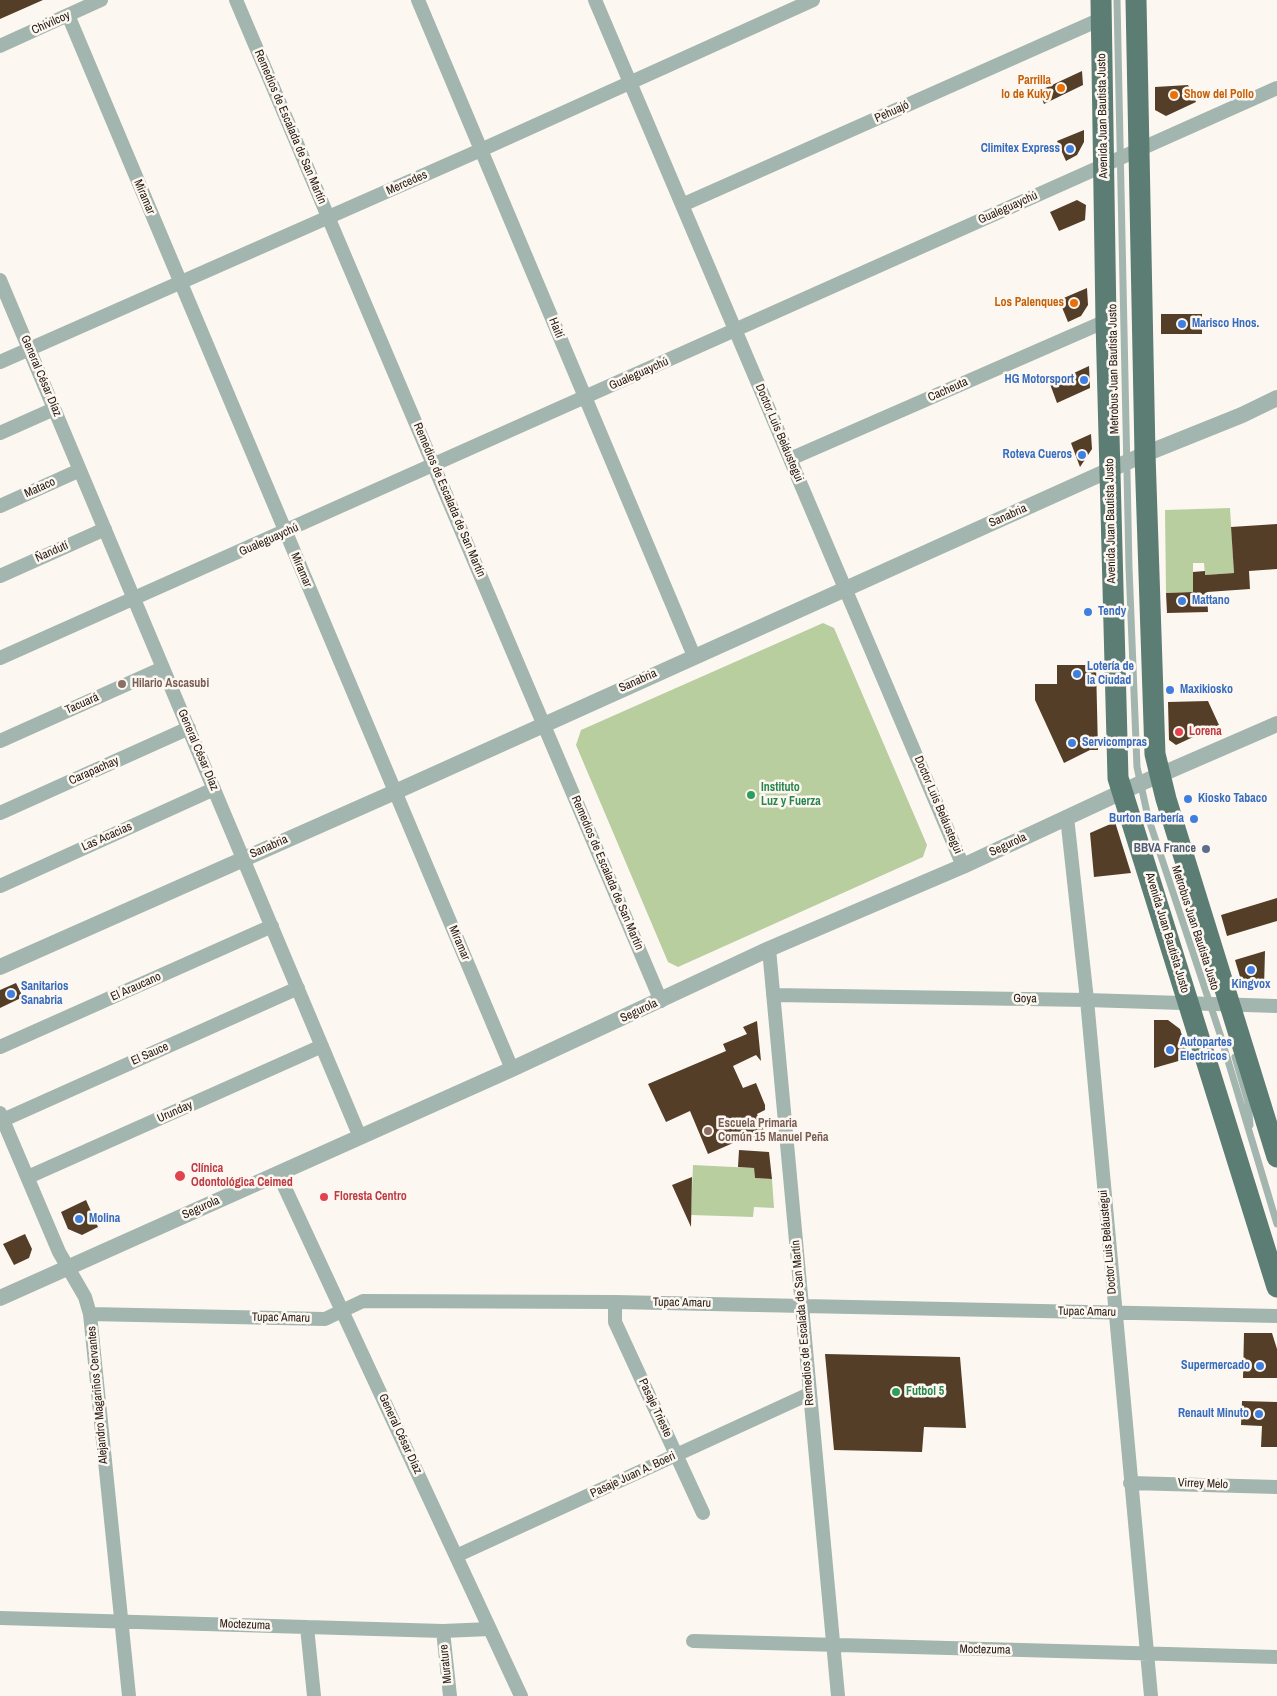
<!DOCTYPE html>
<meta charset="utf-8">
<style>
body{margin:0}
canvas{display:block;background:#fdf7f2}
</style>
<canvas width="1277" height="1696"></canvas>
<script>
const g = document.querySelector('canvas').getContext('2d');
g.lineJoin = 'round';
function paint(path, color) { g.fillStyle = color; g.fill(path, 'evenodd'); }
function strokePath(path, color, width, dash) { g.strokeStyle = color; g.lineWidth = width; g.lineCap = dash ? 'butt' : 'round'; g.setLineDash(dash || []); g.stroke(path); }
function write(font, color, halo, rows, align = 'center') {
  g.font = font + ' "Archivo Narrow",sans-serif'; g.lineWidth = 5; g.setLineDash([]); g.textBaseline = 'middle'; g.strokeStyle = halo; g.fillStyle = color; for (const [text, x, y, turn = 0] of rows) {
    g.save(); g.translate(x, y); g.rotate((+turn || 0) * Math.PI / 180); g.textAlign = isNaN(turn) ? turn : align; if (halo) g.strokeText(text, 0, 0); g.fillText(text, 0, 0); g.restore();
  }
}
paint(new Path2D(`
 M1230 508 1234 573 1205 575 1204 563H1193V592L1166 593 1165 510Z
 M823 623 834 628 927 845 923 857 678 967 668 962 576 745 581 730Z
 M693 1165 754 1168 755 1178 772 1179 774 1208 754 1207 753 1217 691 1215Z`), '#b9ce9e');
paint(new Path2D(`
 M0 0H43L0 19Z
 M1082 71 1083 85 1044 104 1039 91Z
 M1188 85 1196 102 1166 116 1155 110V87Z
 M1084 130V142L1077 155 1066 161 1057 141Z
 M1077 200 1086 205 1085 220 1059 231 1050 212Z
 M1087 288 1088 305 1081 316 1068 322 1059 300Z
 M1161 314H1202V334H1161Z
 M1089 366 1090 388 1057 403 1050 384Z
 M1091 434 1092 449 1080 467 1071 443Z
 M1277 524V569L1249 571 1250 589 1207 592 1208 612 1167 613 1166 593 1193 592V572L1205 571V575L1234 573 1231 527Z
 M1057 665H1096L1098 750H1090L1064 763 1035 700V684H1057Z
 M1208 701 1219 725 1176 745 1169 740 1168 702Z
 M1115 822 1131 873 1094 877 1090 833Z
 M1277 898V921L1227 936 1221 915Z
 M1265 951 1264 988H1252L1241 980 1235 960Z
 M16 983 23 997 0 1008V990Z
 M1154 1020H1168L1180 1029 1189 1058 1154 1068Z
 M757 1021 761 1061 756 1055 733 1066 743 1088 756 1083 765 1105V1110L757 1114 765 1133 740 1143V1140L708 1154 690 1111 666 1122 648 1084 726 1051 723 1044 747 1034 743 1027Z
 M739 1150 769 1152 772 1179 755 1178 754 1168 738 1167Z
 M692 1177 691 1227 672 1185Z
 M86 1200 98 1227 82 1235 68 1229 61 1212Z
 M25 1234 32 1249 29 1258 14 1265 3 1244Z
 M1244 1333H1272L1277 1349V1378H1243Z
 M825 1354 960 1357 966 1428 924 1427 922 1452 834 1450Z
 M1242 1401 1277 1402V1447H1261L1262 1426 1241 1425Z`), '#543e27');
strokePath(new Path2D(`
 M1117 0 1129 567 1137 767 1148 817 1220 1034 1277 1224
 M1235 1057 1248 1102 1250 1125`), '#a3b5af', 7);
strokePath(new Path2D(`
 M236 0 661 1001
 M418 0 694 656
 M595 0 963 866
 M68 15 512 1069
 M0 46 101 0
 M682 205 1101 19
 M0 280 360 1137
 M0 362 483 149 813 0
 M0 433 54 409
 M790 459 1106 321
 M0 506 80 470
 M0 576 105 529
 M0 658 1277 88
 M0 741 163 668
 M0 813 189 728
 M1067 817 1087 1000 1151 1696
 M0 886 214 789
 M769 949 838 1696
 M773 995 1087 1000 1277 1006
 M0 1047 272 926
 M0 1113 59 1252 85 1297 90 1314 129 1696
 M3 1120 298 988
 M278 1173 521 1696
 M28 1177 322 1046
 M615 1302V1322L703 1513
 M90 1314 325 1319 363 1301 615 1302 1277 1316
 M1130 1483 1277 1487
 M456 1556 809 1394
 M0 1618 443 1631 490 1629
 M307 1627 314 1696
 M443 1631 450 1696
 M693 1641 1277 1657`), '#a3b5af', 14);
strokePath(new Path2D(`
 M0 967 395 792 1145 454 1242 415 1277 398
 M0 1298 512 1069 769 949 963 866 1139 784 1277 724`), '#a3b5af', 16);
strokePath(new Path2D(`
 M1101 0 1106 321 1118 778 1277 1287
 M1136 0 1145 454 1155 754 1166 799 1277 1157`), '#5c7d73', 21);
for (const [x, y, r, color] of [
 [1061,88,5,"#e8710a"],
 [1174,95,5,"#e8710a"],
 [1070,149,5,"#3f7fe0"],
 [1074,303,5,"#e8710a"],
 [1182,324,5,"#3f7fe0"],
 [1084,380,5,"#3f7fe0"],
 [1082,455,5,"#3f7fe0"],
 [1182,601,5,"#3f7fe0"],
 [1088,612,5,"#3f7fe0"],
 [1077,674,5,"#3f7fe0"],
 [122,684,5,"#8d6e63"],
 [1170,690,5,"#3f7fe0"],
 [1179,732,5,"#e0444e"],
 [1072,743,5,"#3f7fe0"],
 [751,795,5,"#2e9e5b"],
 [1188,799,5,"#3f7fe0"],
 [1194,819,5,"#3f7fe0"],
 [1206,849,5,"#5c6f8a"],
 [1251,970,5,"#3f7fe0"],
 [11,994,5,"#3f7fe0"],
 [1170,1050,5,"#3f7fe0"],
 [708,1131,5,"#8d6e63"],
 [180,1176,6,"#e0444e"],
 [324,1197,5,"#e0444e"],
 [79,1219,5,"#3f7fe0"],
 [1260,1366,5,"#3f7fe0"],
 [896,1392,5,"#2e9e5b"],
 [1259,1414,5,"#3f7fe0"]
]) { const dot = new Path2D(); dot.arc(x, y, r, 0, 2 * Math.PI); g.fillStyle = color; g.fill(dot); strokePath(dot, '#fdf7f2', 2); }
write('12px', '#2b2117', '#fdf7f2', [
 ["Chivilcoy",51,23,-24],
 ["Pehuajó",892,112,-24],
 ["Avenida Juan Bautista Justo",1103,116,-91],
 ["Remedios de Escalada de San Martín",290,127,67],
 ["Mercedes",407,183,-24],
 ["Miramar",144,197,67],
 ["Gualeguaychú",1008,208,-24],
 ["Haití",556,328,68],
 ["Metrobus Juan Bautista Justo",1114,369,-91],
 ["Gualeguaychú",639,374,-24],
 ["General César Díaz",41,376,67],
 ["Cacheuta",948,390,-24],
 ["Doctor Luis Beláustegui",779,433,67],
 ["Mataco",40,488,-24],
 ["Remedios de Escalada de San Martín",449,500,67],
 ["Sanabria",1008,516,-24],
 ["Avenida Juan Bautista Justo",1111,521,-91],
 ["Gualeguaychú",269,540,-24],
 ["Ñandutí",52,552,-24],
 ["Miramar",301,570,67],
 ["Sanabria",638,681,-24],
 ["Tacuará",82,704,-24],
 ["General César Díaz",198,750,67],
 ["Carapachay",94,771,-24],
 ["Doctor Luis Beláustegui",938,805,67],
 ["Las Acacias",107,837,-24],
 ["Segurola",1008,845,-25],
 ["Sanabria",269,847,-24],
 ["Remedios de Escalada de San Martín",607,873,67],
 ["Metrobus Juan Bautista Justo",1195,928,72],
 ["Avenida Juan Bautista Justo",1167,933,73],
 ["Miramar",459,943,67],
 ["El Araucano",136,987,-24],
 ["Goya",1025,999,1],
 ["Segurola",639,1011,-25],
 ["El Sauce",150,1054,-24],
 ["Urunday",175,1112,-24],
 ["Segurola",201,1208,-24],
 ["Doctor Luis Beláustegui",1108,1242,-95],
 ["Tupac Amaru",682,1303,1],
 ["Tupac Amaru",1087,1312,1],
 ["Tupac Amaru",281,1318,1],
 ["Remedios de Escalada de San Martín",803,1323,-95],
 ["Alejandro Magariños Cervantes",98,1395,-95],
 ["Pasaje Trieste",655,1408,65],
 ["General César Díaz",400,1434,65],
 ["Pasaje Juan A. Boeri",633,1475,-25],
 ["Virrey Melo",1203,1484,2],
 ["Moctezuma",245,1625,2],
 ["Moctezuma",985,1650,1],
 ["Murature",446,1664,-96]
]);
write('bold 12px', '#c56008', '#fdf7f2', [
 ["Parrilla",1051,81],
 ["lo de Kuky",1051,95],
 ["Show del Pollo",1184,95,"left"],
 ["Los Palenques",1064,303]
], 'right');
write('bold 12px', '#366cbe', '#fdf7f2', [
 ["Climitex Express",1060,149,"right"],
 ["Marisco Hnos.",1192,324],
 ["HG Motorsport",1074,380,"right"],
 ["Roteva Cueros",1072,455,"right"],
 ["Mattano",1192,601],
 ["Tendy",1098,612],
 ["Lotería de",1087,667],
 ["la Ciudad",1087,681],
 ["Maxikiosko",1180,690],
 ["Servicompras",1082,743],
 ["Kiosko Tabaco",1198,799],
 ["Burton Barbería",1184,819,"right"],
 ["Kingvox",1251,985,"center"],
 ["Sanitarios",21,987],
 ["Sanabria",21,1001],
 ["Autopartes",1180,1043],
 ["Electricos",1180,1057],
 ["Molina",89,1219],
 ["Supermercado",1250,1366,"right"],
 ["Renault Minuto",1249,1414,"right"]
], 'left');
write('bold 12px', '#785e54', '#fdf7f2', [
 ["Hilario Ascasubi",132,684],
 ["Escuela Primaria",718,1124],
 ["Común 15 Manuel Peña",718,1138]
], 'left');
write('bold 12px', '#be3a42', '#fdf7f2', [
 ["Lorena",1189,732],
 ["Clínica",191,1169],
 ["Odontológica Ceimed",191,1183],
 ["Floresta Centro",334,1197]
], 'left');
write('bold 12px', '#27864d', '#fdf7f2', [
 ["Instituto",761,788],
 ["Luz y Fuerza",761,802],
 ["Futbol 5",906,1392]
], 'left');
write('bold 12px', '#4e5e75', '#fdf7f2', [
 ["BBVA France",1196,849]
], 'right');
</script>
